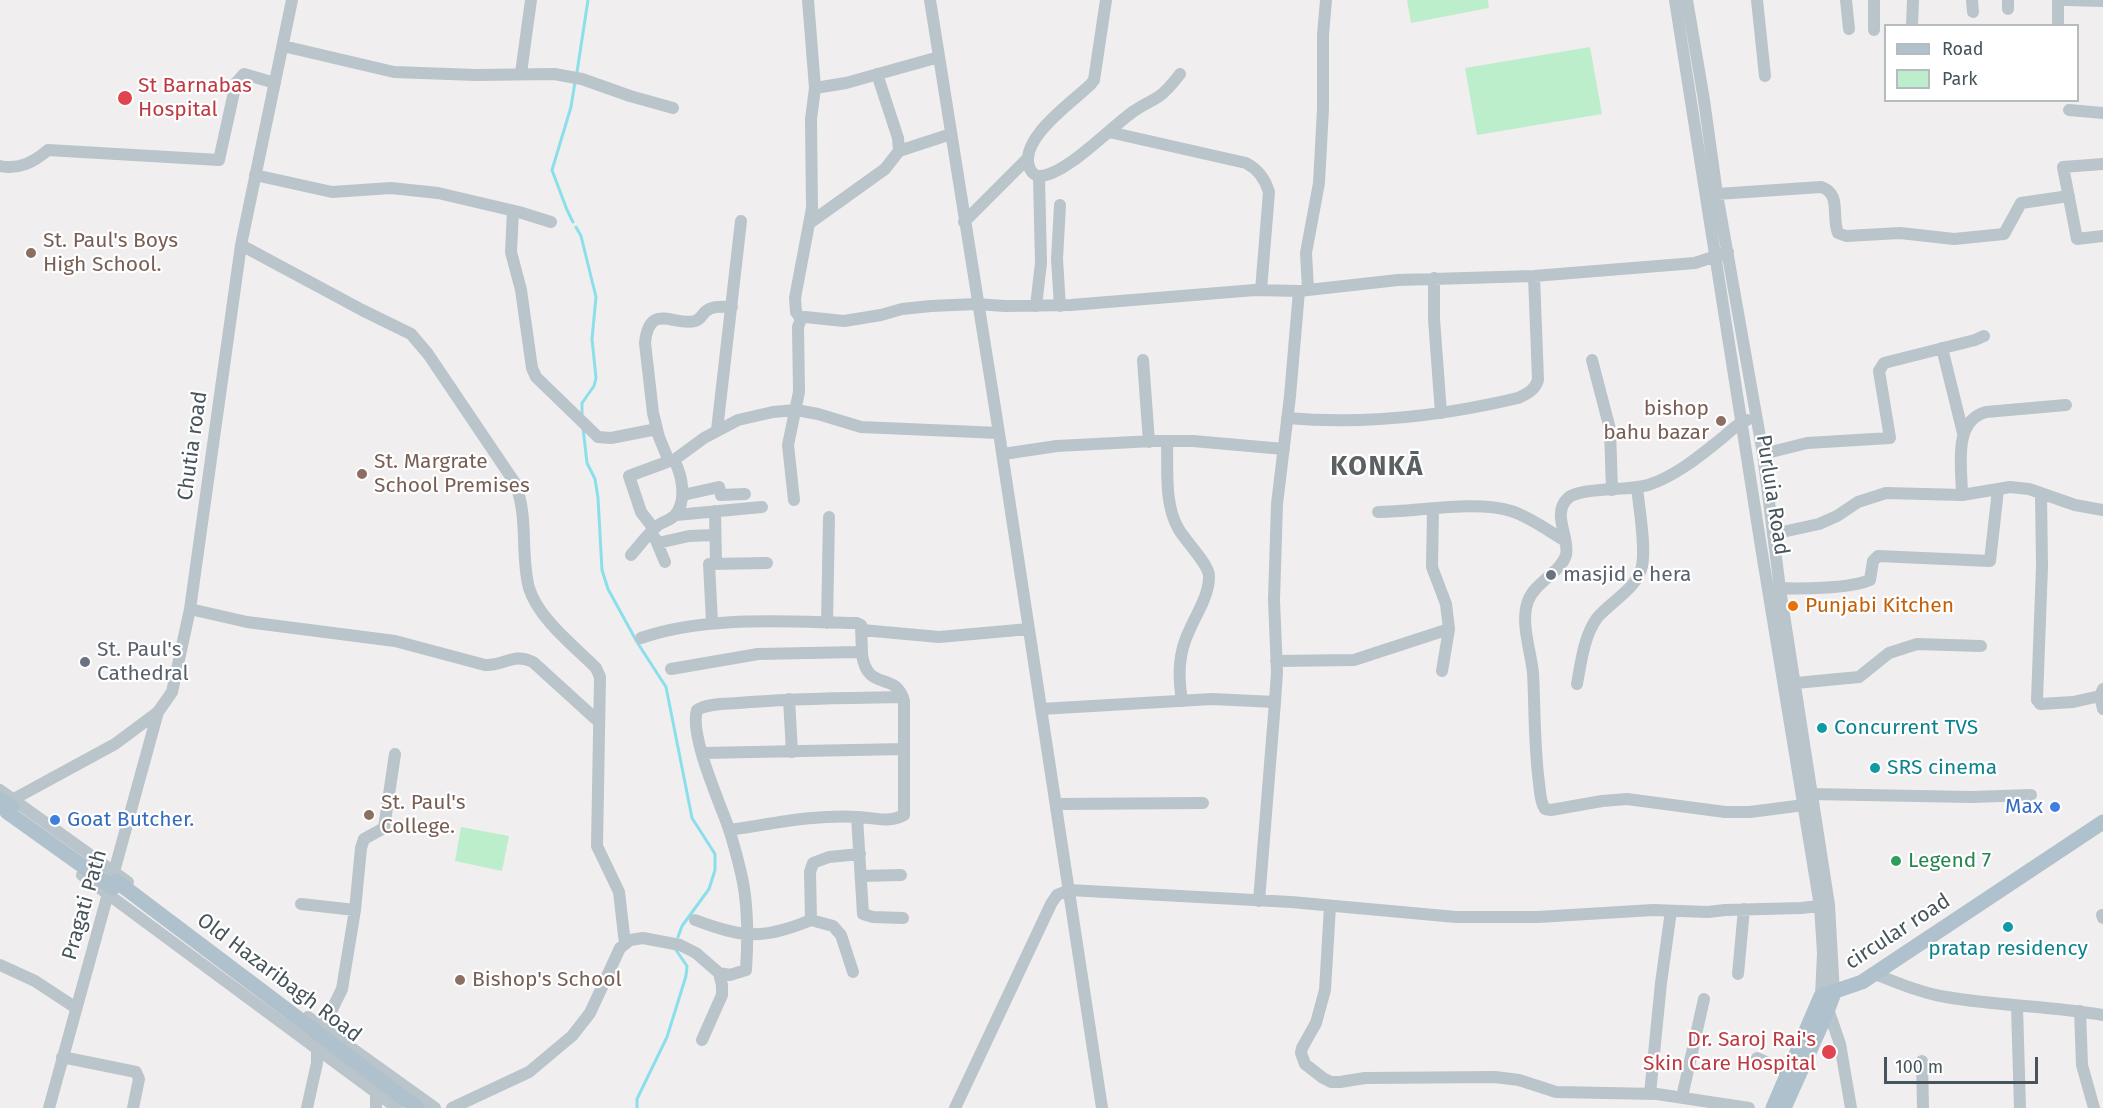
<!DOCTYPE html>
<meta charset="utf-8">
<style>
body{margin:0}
#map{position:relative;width:2103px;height:1108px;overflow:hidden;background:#f1eeef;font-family:"Fira Sans",sans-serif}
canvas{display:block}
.legend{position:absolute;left:1884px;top:24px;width:195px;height:78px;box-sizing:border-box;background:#fff;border:2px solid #b5bbbe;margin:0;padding:8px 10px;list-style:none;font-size:18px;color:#47545c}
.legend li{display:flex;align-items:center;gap:12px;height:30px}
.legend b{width:30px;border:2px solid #b5bbbe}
.scale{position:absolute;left:1884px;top:1057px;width:154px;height:27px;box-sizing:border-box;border:3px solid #47545c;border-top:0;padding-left:8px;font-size:18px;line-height:21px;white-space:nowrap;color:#47545c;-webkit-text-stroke:4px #fff;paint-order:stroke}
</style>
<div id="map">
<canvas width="2103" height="1108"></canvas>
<ul class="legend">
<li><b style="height:8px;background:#aec1cd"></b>Road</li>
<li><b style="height:16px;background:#bdeecc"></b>Park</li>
</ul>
<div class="scale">100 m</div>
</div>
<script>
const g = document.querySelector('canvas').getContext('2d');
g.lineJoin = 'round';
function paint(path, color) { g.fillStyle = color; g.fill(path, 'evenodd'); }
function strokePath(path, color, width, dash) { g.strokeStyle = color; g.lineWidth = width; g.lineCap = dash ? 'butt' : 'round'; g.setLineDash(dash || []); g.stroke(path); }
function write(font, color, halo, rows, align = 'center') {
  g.font = font + ' "Fira Sans",sans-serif'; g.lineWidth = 4.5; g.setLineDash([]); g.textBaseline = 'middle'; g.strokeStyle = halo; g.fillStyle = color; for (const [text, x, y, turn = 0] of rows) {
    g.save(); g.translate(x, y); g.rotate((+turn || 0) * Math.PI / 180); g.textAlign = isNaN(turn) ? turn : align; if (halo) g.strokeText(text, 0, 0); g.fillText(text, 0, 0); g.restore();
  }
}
paint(new Path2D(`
 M1407 0H1488L1489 8 1411 23Z
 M1590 47 1602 114 1477 135 1465 68Z
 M461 827 509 836 502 871 455 861Z`), '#bdeecc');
strokePath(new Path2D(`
 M577 72 588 0
 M573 222 567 210 552 170 571 107 575 82
 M576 227 581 236 596 297 592 339 596 378 594 386 582 403V416
 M583 428 587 463 595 479 598 498 602 570 608 589 637 642 666 687 692 818 715 854V870L709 889 682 926 678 937
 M637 1108V1099L667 1037 686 976 687 966 676 950`), '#8bdfea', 3);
strokePath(new Path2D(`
 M930 0 999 433 1102 1108
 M1106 0 1094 80 1091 84C1074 101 1016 140 1030 169 1032 173 1036 176 1040 176 1066 175 1112 126 1134 111 1141 106 1150 102 1158 97 1167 91 1174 82 1180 74
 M1675 0 1762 553 1820 906 1823 953 1821 996
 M1687 0 1704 100 1717 194 1763 454 1780 589 1829 905 1834 993
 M1757 0 1765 76
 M1846 0 1849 29
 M1972 0 1973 12
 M2008 0V9
 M2065 0 2103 1
 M1912 26 1913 0
 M2058 26V0
 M1874 30V0
 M283 46 394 72 476 75 554 74 582 79 630 96 673 108
 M521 73 531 0
 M815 88 846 83 939 57
 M2069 110 2103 113
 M1109 132 1246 163C1258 169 1265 179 1269 192L1261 290
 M899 151 951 134
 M2103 164 2063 167 2077 239 2103 236
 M0 166C19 170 34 162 48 150L219 160 236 83 244 74 275 83
 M255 175 332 192 391 188 438 193 519 212 551 222
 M1717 194 1821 187C1842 193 1831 217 1838 233L1846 236 1900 233 1954 239 2004 234 2021 203 2069 196
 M1060 205 1057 259 1060 306
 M513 211 511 252 521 290 532 368 536 377 598 437 611 438 657 429
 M811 222 885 169 899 151 898 138 877 74
 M964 222 1028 158
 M241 245 362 310 411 334 428 354 515 483C529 517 520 554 529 588 538 618 574 646 596 668L600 677 597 846 619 892 625 944
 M1434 278V319L1441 413
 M1308 289 1306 253 1319 183 1323 109V35L1326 0
 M1036 306 1041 263 1039 177
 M801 319 796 312 795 298 812 208 811 119 815 88 808 0
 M1942 348 1963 433
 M1143 360 1149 442
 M1592 360 1610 429 1612 490
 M1287 418C1365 425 1442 416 1518 398 1527 394 1535 390 1538 380L1534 276
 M1747 420C1737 423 1729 433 1721 439 1700 456 1674 477 1648 485 1629 491 1580 487 1568 498 1551 514 1570 537 1566 555 1561 572 1535 582 1528 601 1520 623 1531 651 1533 673 1535 710 1534 746 1539 783 1540 791 1540 802 1545 809L1551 810 1602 801 1627 799 1725 812H1750L1804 805
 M717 430 741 221
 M1167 441C1168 469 1164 503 1178 528 1185 541 1210 565 1209 577 1209 595 1197 613 1190 629 1178 653 1178 675 1182 701
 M1003 454 1057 446 1153 441H1193L1284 449
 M1763 454 1807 443 1890 438 1879 371 1884 363 1975 340 1984 336
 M674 460 704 438 738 420 773 412 796 410 818 414 861 427 999 433
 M2041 494 2042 566 2037 700 2040 704 2073 702 2100 696 2103 689
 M683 495 719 487 721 495 745 494
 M1962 495C1962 469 1952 421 1986 412L2066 405
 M794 500 788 445 799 392 798 327 801 319 805 317 844 321 881 315 902 309 931 306 976 304 1005 306 1071 305 1255 290 1299 291 1398 280 1534 276 1695 263 1728 252
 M1433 509 1432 567 1446 604 1449 629 1442 671
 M715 511 716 563
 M1378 512C1417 512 1475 500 1511 511 1530 517 1547 530 1564 540
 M676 515 762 507
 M654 529 641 512 629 476 667 462 668 459
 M1773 534 1819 524 1837 516 1858 502 1886 493 1962 495 2010 487 2029 489 2075 505 2103 510
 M655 538 665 562
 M658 543 689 536 715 535
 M631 555C639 546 647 535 656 527 662 521 671 521 676 514 687 499 682 475 674 460L668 459 659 437 653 413 645 343C649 301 675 327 695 321 701 319 701 316 705 312 712 305 723 307 732 307
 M1774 588C1798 589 1849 589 1870 580L1873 561 1878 556 1990 561 1998 490
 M190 609 247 622 395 641 485 665C505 666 513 652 533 662L599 722
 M712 622 709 564 767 563
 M827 623 829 517
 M862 630 939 637 1029 629
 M641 638C708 615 787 622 857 623L861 625 862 654
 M1276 661 1354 660 1449 629
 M671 669 758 654 858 652 862 654C867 693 896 670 904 701V815C890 823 874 818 859 817 815 814 772 824 729 830
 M1796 683 1859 677 1889 653 1917 644 1981 646
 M1577 684C1581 662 1584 636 1597 618 1611 601 1637 589 1642 566 1646 546 1639 508 1637 487
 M2100 696 2103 709
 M789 699 792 752
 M1041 709 1212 699 1275 702 1277 672 1274 600 1277 504 1290 396 1299 291
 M702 753 904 749
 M0 790 128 882
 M1811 794 1971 797 2031 795
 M1056 804 1203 803
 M1 806 115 744 158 712 172 692 190 609 241 245 292 0
 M857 817 863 914 873 917 903 918
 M82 875 397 1108
 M861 876 901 875
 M1259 901 1275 702
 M301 904 355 910
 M1330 906 1325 990 1316 1023 1302 1048 1301 1053 1305 1064 1323 1078 1331 1082H1340L1365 1078 1495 1077 1519 1080 1556 1092 1657 1094 1749 1108
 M2102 915 2103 918
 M695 920C743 938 763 940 811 920L810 872 813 863 829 857 860 854
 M811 920 833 926 841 935 853 972
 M0 965 35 981 76 1008
 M1738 974 1744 909
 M1875 974C1898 983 1921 993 1946 997 1998 1006 2051 1006 2103 1015
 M2017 1007 2020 1108
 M1828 1009 1840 1044 1851 1108
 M2080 1011 2082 1065 2094 1108
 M308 1017 435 1108
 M323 1028 342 989 355 910 361 848 364 839 384 828 395 754
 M702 1040 722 995V985L719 973
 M62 1057 136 1072 139 1079 133 1108
 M1757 1058 1789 1072
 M1922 1061 1923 1108
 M376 1093V1108
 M1650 1094 1661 983 1671 911
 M1682 1097 1704 999
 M49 1108 158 712
 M307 1108 317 1063V1049
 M452 1108 529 1072 572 1036 590 1013 620 948 630 940 643 938 680 945 696 953 719 973 730 975 746 970C748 940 748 899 740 869 737 856 733 842 729 829 720 803 689 735 697 710 708 703 726 704 738 703 793 698 848 698 903 697
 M955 1108 1051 904 1057 895 1069 890 1291 902 1456 917H1538L1653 910 1708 912 1725 910 1801 908 1829 905`), '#bac4cb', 12);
strokePath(new Path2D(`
 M7 812 105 882
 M116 881 417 1108
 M1773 1108 1821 996 1862 982 2103 822
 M1784 1108 1824 1019 1834 993`), '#aec1cd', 15);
strokePath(new Path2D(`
 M0 799 12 807
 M105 882 113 888`), '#aec1cd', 15);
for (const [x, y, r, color] of [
 [125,98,8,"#e0444e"],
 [31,253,6,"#8d6e63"],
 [1721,421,6,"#8d6e63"],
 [362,474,6,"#8d6e63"],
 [1551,575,6,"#6b7280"],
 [1793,606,6,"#e8710a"],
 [85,662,6,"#6b7280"],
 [1822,728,6,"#0f9aa8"],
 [1875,768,6,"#0f9aa8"],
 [2055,807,6,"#3f7fe0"],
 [369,815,6,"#8d6e63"],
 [55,820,6,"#3f7fe0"],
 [1896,861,6,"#2e9e5b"],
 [2008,927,6,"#0f9aa8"],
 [460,980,6,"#8d6e63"],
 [1829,1052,8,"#e0444e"]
]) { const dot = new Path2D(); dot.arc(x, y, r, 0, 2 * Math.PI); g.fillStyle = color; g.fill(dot); strokePath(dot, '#fff', 2); }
write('21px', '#be3a42', '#fff', [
 ["St Barnabas",138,86],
 ["Hospital",138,110],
 ["Dr. Saroj Rai's",1816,1040,"right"],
 ["Skin Care Hospital",1816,1064,"right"]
], 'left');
write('21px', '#785e54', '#fff', [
 ["St. Paul's Boys",43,241],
 ["High School.",43,265],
 ["bishop",1709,409,"right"],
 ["bahu bazar",1709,433,"right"],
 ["St. Margrate",374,462],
 ["School Premises",374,486],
 ["St. Paul's",381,803],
 ["College.",381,827],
 ["Bishop's School",472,980]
], 'left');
write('21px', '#47545c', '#fff', [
 ["Chutia road",193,446,-82],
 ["Purluia Road",1772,495,81],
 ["Pragati Path",85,905,-74],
 ["circular road",1898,932,-33],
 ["Old Hazaribagh Road",279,978,37]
]);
write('21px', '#5b616d', '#fff', [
 ["masjid e hera",1563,575],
 ["St. Paul's",97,650],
 ["Cathedral",97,674]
], 'left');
write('21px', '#c56008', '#fff', [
 ["Punjabi Kitchen",1805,606]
], 'left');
write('21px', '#0d838f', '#fff', [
 ["Concurrent TVS",1834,728],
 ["SRS cinema",1887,768],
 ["pratap residency",2008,949,"center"]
], 'left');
write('21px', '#366cbe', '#fff', [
 ["Max",2043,807],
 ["Goat Butcher.",67,820,"left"]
], 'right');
write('21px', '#27864d', '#fff', [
 ["Legend 7",1908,861]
], 'left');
g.letterSpacing = '1.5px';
write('bold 27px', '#5b6063', '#fff', [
 ["KONKĀ",1377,467]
]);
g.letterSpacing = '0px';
</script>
